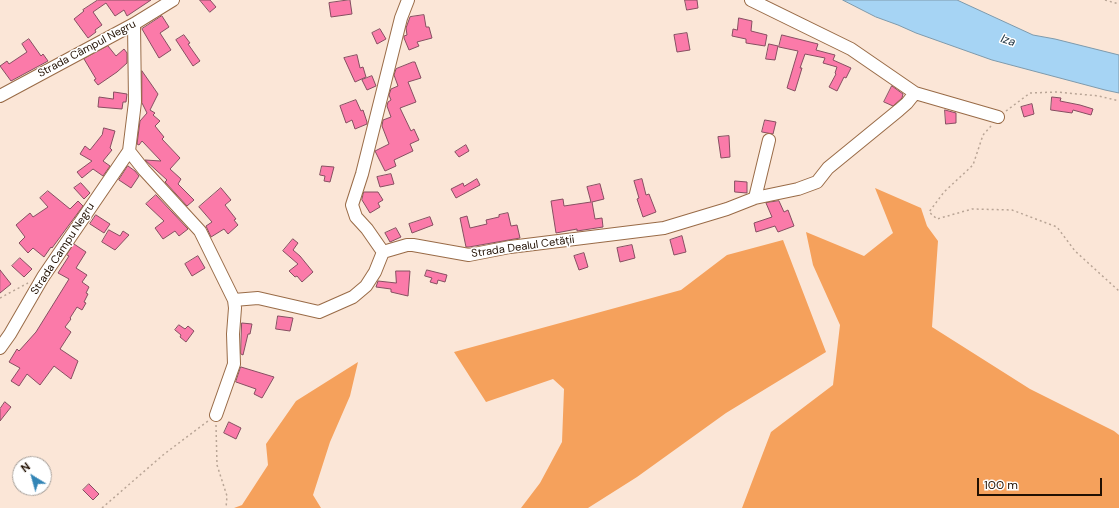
<!DOCTYPE html>
<meta charset="utf-8">
<style>
body{margin:0}
#map{position:relative;width:1119px;height:508px;overflow:hidden;background:#fbe6d7;font-family:"DM Sans",sans-serif}
canvas{display:block}
.north{position:absolute;left:12px;top:456px;width:40px;height:40px;box-sizing:border-box;background:#fff;border:1px solid #a7a09a;border-radius:50%;rotate:323deg;font-size:11px;font-weight:700;line-height:16px;text-align:center;color:#221103}
.north::after{content:'';display:block;margin:auto;width:14px;height:18px;background:#3385b6;clip-path:polygon(50% 0,100% 100%,50% 72%,0 100%)}
.scale{position:absolute;left:977px;top:478px;width:125px;height:18px;box-sizing:border-box;border:2px solid #221103;border-top:0;padding-left:5px;font-size:12px;line-height:14px;white-space:nowrap;color:#221103;-webkit-text-stroke:3px #fff;paint-order:stroke}
</style>
<div id="map">
<canvas width="1119" height="508"></canvas>
<div class="north">N</div>
<div class="scale">100 m</div>
</div>
<script>
const g = document.querySelector('canvas').getContext('2d');
g.lineJoin = 'round';
function paint(path, color) { g.fillStyle = color; g.fill(path, 'evenodd'); }
function strokePath(path, color, width, dash) { g.strokeStyle = color; g.lineWidth = width; g.lineCap = dash ? 'butt' : 'round'; g.setLineDash(dash || []); g.stroke(path); }
function write(font, color, halo, rows, align = 'center') {
  g.font = font + ' "DM Sans",sans-serif'; g.lineWidth = 3; g.setLineDash([]); g.textBaseline = 'middle'; g.strokeStyle = halo; g.fillStyle = color; for (const [text, x, y, turn = 0] of rows) {
    g.save(); g.translate(x, y); g.rotate((+turn || 0) * Math.PI / 180); g.textAlign = isNaN(turn) ? turn : align; if (halo) g.strokeText(text, 0, 0); g.fillText(text, 0, 0); g.restore();
  }
}
paint(new Path2D(`
 M875 188 921 208 927 226 938 241 932 327 1030 389 1114 431 1119 435V508H742L771 432 833 385 840 325 813 265 806 232 864 256 893 233Z
 M783 240 826 352 726 413 637 477 588 508H521L540 483 562 442 564 389 553 379 486 402 454 352 681 290 727 255Z
 M358 362 350 396 330 442 313 495 321 508H234L242 505 268 465 266 444 296 401Z`), '#f5a15c');
const water = new Path2D(`
 M843 0H957L1033 35 1055 39 1119 55V93L1105 90 992 60 916 33 898 25 876 17Z`);
paint(water, '#a6d4f4');
strokePath(water, '#7e9aac', 1);
const building = new Path2D(`
 M98 0H151L127 16 124 10 115 16 106 3 93 12 102 25 95 30 96 32 88 38 74 19 84 11 83 10Z
 M200 0H210L216 7 210 12Z
 M350 0 352 14 331 17 329 3Z
 M685 0H697L698 8 687 10Z
 M424 15 426 27H429L432 38 417 42 419 46 409 50 404 38V36L407 35 406 28 410 17Z
 M162 16 169 27 160 33 171 50 159 58 142 29Z
 M739 18 752 21 751 31 767 35 765 46 746 43V39L732 36 733 29 737 30Z
 M380 29 386 39 377 44 372 33Z
 M687 33 690 50 677 52 674 35Z
 M184 35 190 43 188 44 200 61 193 66 176 40Z
 M782 35 818 44 816 50 835 55 833 60 851 68 846 78 844 77 837 91 829 87 836 74 835 73 837 67 823 63 825 58 805 54 800 68H802L795 91 787 88 798 51 779 47Z
 M29 39 41 56 43 54 48 61 11 81 0 66 7 61 9 64 27 52 22 44Z
 M769 44 778 46 775 60 766 59Z
 M108 46 116 56 124 49 127 53V63L117 72 98 85 94 80 96 79 84 59Z
 M357 55 360 68 363 67 366 77 355 82 344 58Z
 M413 62H415L421 78 408 82 416 102 400 108 411 131 414 129 419 140 410 144 413 151 394 160 396 166 385 171 375 151 389 144 382 126 383 120 391 117 387 106 388 102 391 100 389 95 391 89 398 86 394 75 396 69Z
 M142 71 158 94 150 110 155 113 153 115 160 121 155 126 164 137 162 139 180 158 170 169 181 179 178 184 194 200 187 206 165 182 167 180 145 160 161 161 142 141 139 145 137 144 140 121 147 113 142 103Z
 M372 76 376 86 367 90 362 80Z
 M892 86 903 94 902 98 893 106 884 102Z
 M114 92 127 94 126 102H123L122 109 98 107 99 97 113 99Z
 M1052 97 1061 98 1060 101 1080 105 1093 109 1091 115 1073 110 1072 113 1051 110Z
 M356 100 361 111 363 110 367 122V124L355 129 352 120 346 123 340 106Z
 M1032 104 1034 114 1024 117 1021 107Z
 M945 110 956 113V123L946 124Z
 M765 120 776 122 773 134 762 132Z
 M104 128 115 131 110 148 112 150 103 161 110 166 103 176 93 169 82 178 77 172 92 161 80 154 85 146 90 150 102 135Z
 M729 136 730 157 721 158 718 137Z
 M466 145 469 151 459 157 455 152Z
 M128 166 135 171 139 176 131 188 119 180Z
 M322 166 334 167 330 182 324 181 325 176 320 175Z
 M391 174 394 184 380 187 377 177Z
 M477 179 480 185 456 198 451 189 463 183 464 186Z
 M642 179 646 195 649 194 656 212 643 217 637 199 639 198 634 181Z
 M735 181 747 182V193L735 192Z
 M81 183 90 193 84 199 74 188Z
 M600 184 604 199 592 202 595 219 602 218 603 227 577 231V229L556 233 551 201 563 199 564 206 591 202 587 187Z
 M221 188 231 200 225 205 236 219 234 220 238 225 228 234 224 229 211 237 206 226 212 222 199 207Z
 M48 191 70 209 78 201 83 206 52 248 51 247 44 257 33 248 28 253 19 243 25 237 16 225 30 213 33 217 48 207 40 198Z
 M364 192H378L383 200 378 203 380 207 370 213 362 200Z
 M156 195 188 229 179 236 175 231 163 239 155 228 164 221 146 204Z
 M779 201 784 212 788 210 794 226 778 232 775 226 756 232 754 223 772 217 766 203Z
 M508 213 511 226 517 225 520 238 469 247H466L460 218 467 216 470 228 487 224 486 220 499 217V215Z
 M96 215 110 224 104 233 90 224Z
 M430 217 433 225 412 233 409 224Z
 M396 228 401 237 390 242 385 233Z
 M109 230 120 236 123 231 129 235 115 250 102 242Z
 M682 236 686 252 674 255 670 240Z
 M293 239 298 243 293 250 300 256 313 272 302 282 297 276 295 277 289 271 298 264 283 251Z
 M74 244 86 252 76 268 87 275 82 282 89 287 86 293 88 294 84 302 86 303 82 310 77 307 70 318 71 319 65 327 71 332 60 349 78 361 71 379 54 366 40 385 27 374 19 386 11 381 20 368 9 362 17 349 19 351 36 332 69 279 58 273 69 256 67 255Z
 M632 245 635 258 620 262 617 248Z
 M584 253 588 267 579 270 574 256Z
 M198 256 205 268 192 276 185 264Z
 M20 258 32 269 24 277 12 266Z
 M0 270 11 284 0 293Z
 M427 270 447 275 445 282 438 280 437 284 430 282 432 278 425 276Z
 M396 271H410L408 296 391 292V289L376 287 378 281 396 283Z
 M278 316 293 318 290 331 276 329Z
 M242 323 252 324 250 334H248L243 355 241 354Z
 M179 325 185 329 188 326 194 331 186 342 180 337 181 335 175 330Z
 M241 367 274 377 262 398 254 394 256 389 236 382Z
 M5 402 11 407 0 421V409Z
 M229 422 241 428 236 439 224 433Z
 M89 484 99 494 93 500 83 490Z`);
paint(building, '#fb7aa9');
strokePath(building, '#864f61', 1);
const minor = new Path2D(`
 M751 0 851 49 915 93 998 117
 M134 24 135 102 129 151 144 170 200 231 234 300 235 308 233 334 234 364 216 415
 M0 96 134 24 173 0
 M755 198 769 140
 M383 252 407 245H413L469 255 510 247 664 228 727 209 755 198 798 189 817 182 828 168 899 110 907 103 915 93
 M234 300 258 298 319 312 353 297 366 286 375 272 383 252 367 229 356 217 352 205 362 174 401 18 408 0
 M0 348 10 334 43 277 129 151`);
strokePath(minor, '#996b47', 14);
strokePath(new Path2D(`
 M1105 0 1119 4
 M1006 111 1030 93 1057 92 1099 96 1119 101
 M991 126 983 135 973 165 944 192 929 212 937 219 972 209 1012 210 1057 227 1075 251 1119 291
 M0 298 28 283
 M216 425 217 465 227 496 226 508
 M102 508 163 455 208 421`), '#b9a596', 1.5, [2, 3]);
strokePath(minor, '#fff', 12);
write('11px', '#221103', '#fff', [
 ["Strada Câmpul Negru",87,49,-28],
 ["Strada Dealul Cetății",523,247,-8],
 ["Strada Campu Negru",63,249,-57]
]);
write('italic 12px', '#1a303e', '#fff', [
 ["Iza",1008,41,18]
]);
</script>
